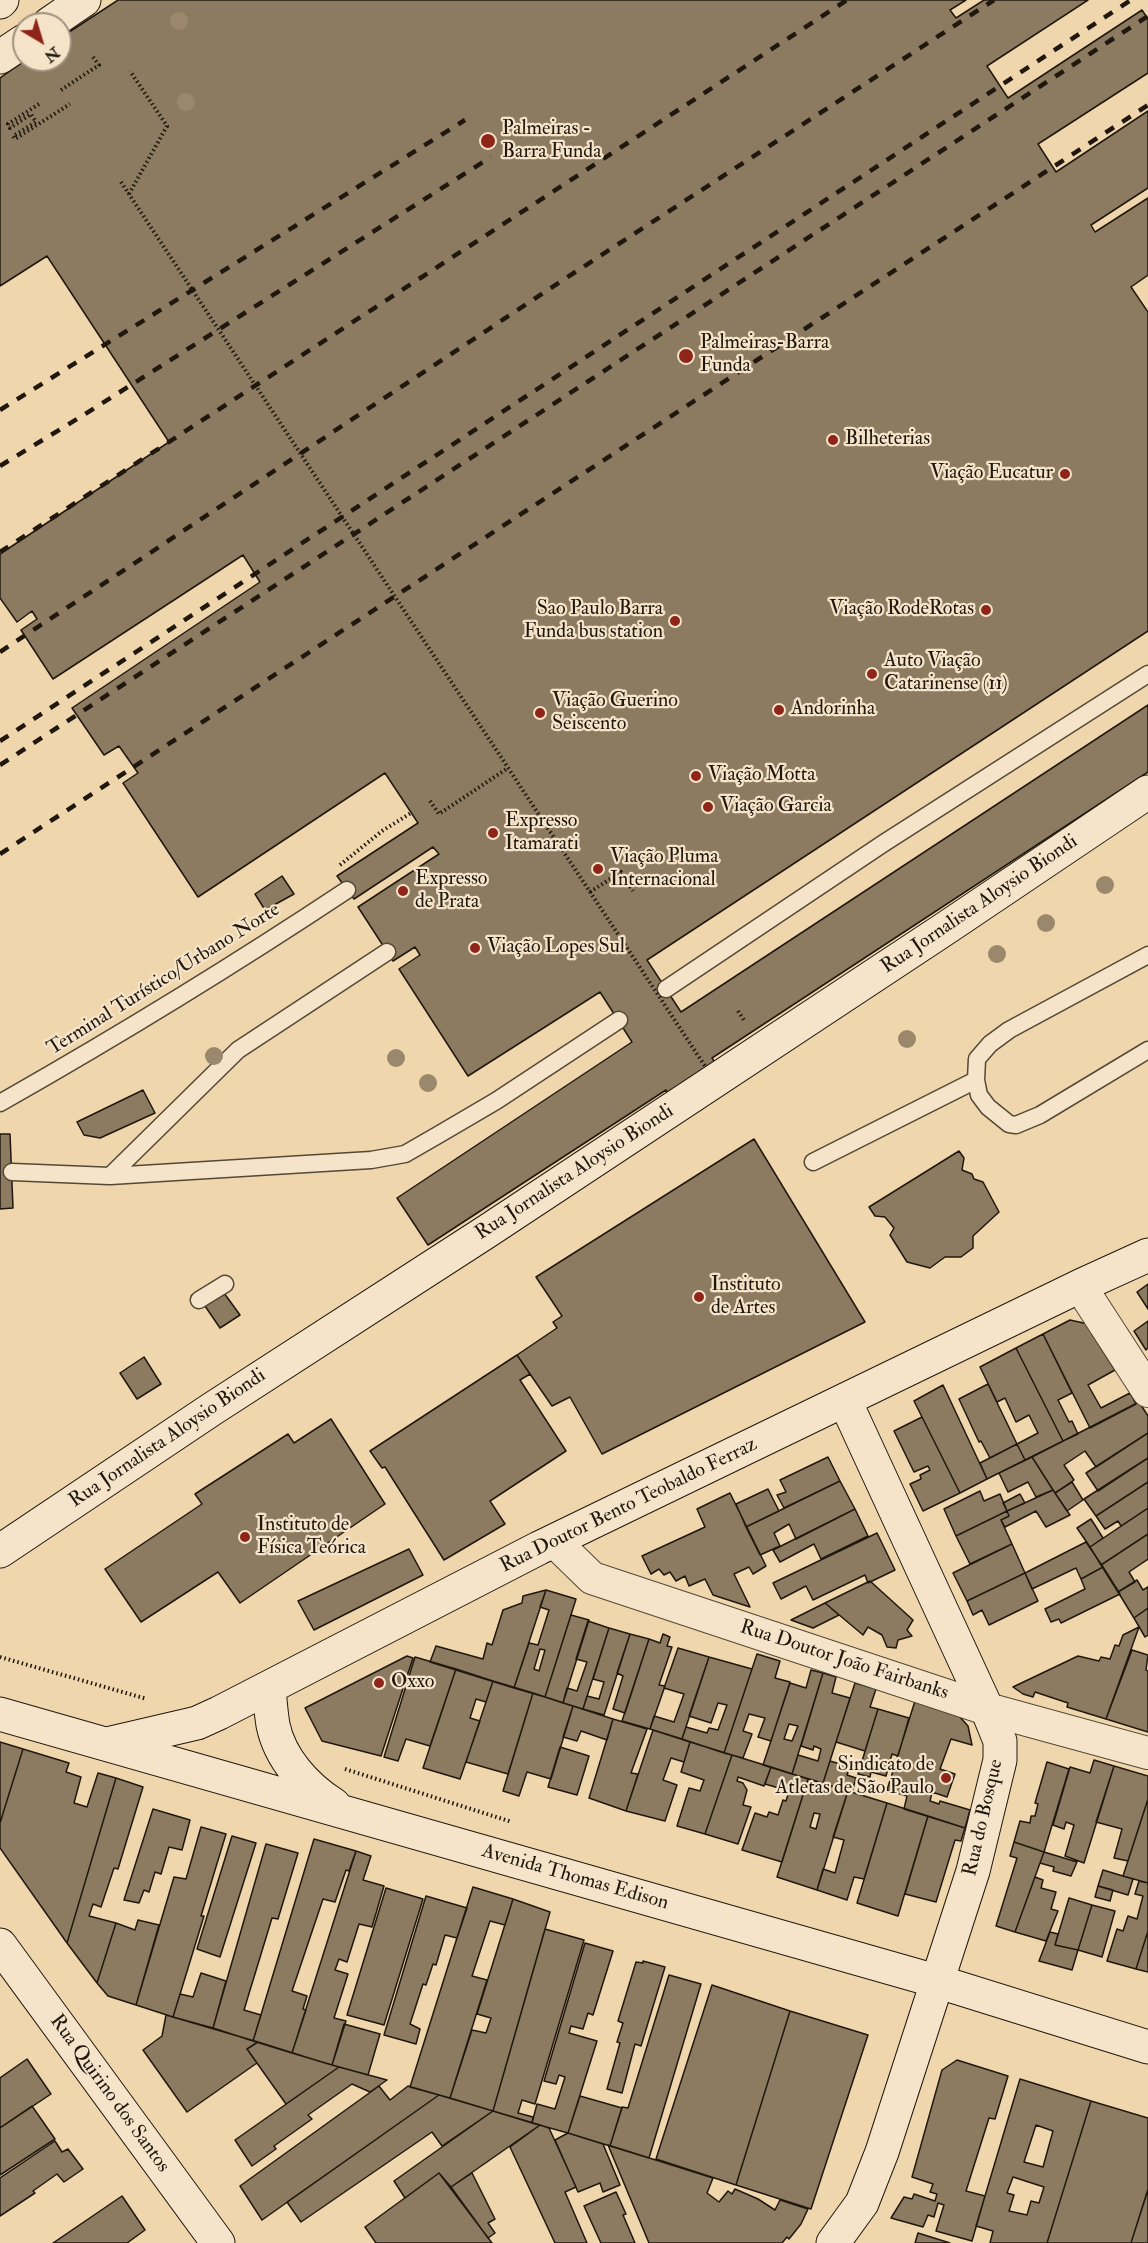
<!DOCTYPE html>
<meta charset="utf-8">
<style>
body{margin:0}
#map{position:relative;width:1148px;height:2243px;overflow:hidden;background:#efd6ad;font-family:"IM FELL Double Pica",serif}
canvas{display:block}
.north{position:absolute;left:12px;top:12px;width:60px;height:60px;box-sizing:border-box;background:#f5e4ca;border:2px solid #a0927f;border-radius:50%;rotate:142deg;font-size:16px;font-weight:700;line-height:24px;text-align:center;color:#20180e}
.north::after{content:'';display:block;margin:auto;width:21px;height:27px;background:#8f2418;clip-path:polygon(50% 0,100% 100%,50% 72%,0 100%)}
</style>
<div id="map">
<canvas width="1148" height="2243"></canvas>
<div class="north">N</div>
</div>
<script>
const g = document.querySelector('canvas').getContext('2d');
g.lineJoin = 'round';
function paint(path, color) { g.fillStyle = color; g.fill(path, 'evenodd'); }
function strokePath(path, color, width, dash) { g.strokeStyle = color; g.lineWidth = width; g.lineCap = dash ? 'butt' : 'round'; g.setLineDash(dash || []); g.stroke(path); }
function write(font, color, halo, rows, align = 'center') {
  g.font = font + ' "IM FELL Double Pica",serif'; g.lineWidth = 4.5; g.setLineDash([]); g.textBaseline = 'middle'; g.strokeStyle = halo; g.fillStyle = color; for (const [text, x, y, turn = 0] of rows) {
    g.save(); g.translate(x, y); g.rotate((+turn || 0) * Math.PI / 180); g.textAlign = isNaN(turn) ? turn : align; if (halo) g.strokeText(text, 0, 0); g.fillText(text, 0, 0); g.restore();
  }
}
const building = new Path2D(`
 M118 0H966L950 10 956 18 984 0H1088L987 66 1008 98 1142 10 1148 19V73L1038 144 1056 172 1148 111V188L1091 225 1095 232 1148 198V275L1131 287 1148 312V631L647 960 681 1012 1148 705V772L712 1058 722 1072 674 1103 666 1090 428 1245 397 1198 632 1042 600 992 468 1076 399 969 420 955 415 947 393 961 358 907 439 854 433 847 354 899 337 876 418 823 385 773 198 897 123 783 138 773 119 746 104 755 72 708 260 582 243 555 53 679 21 630 37 619 32 611 17 622 0 598V554L169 442 47 256 0 286V78L26 60H60V38Z
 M282 876 294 894 265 910 255 894Z
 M143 1090 155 1113 100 1138 84 1135 77 1122Z
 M0 1134H10L13 1208 0 1209Z
 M754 1139 865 1322 602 1454 570 1397 552 1406 517 1355 557 1328 553 1322 562 1316 536 1277Z
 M959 1151 964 1158 962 1170 972 1174 974 1179 983 1182 999 1212 973 1236V1248L961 1257H945L930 1268 907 1262 890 1235 894 1228 885 1217 875 1216 869 1207Z
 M1148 1284V1309L1137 1292Z
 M224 1293 240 1315 220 1328 205 1306Z
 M1070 1320 1088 1324 1094 1332 1092 1334 1115 1370 1088 1385 1101 1408 1130 1393 1136 1404 1090 1428 1043 1334Z
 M1148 1321V1348L1146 1350 1134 1331Z
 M1043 1334 1072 1393 1058 1400 1069 1422 1072 1421 1078 1434 1063 1441 1016 1348Z
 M1016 1348 1063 1441 1025 1460 1017 1444 1038 1433 1029 1415 1016 1422 1005 1398 997 1402 980 1367Z
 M517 1355 530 1374 520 1380 566 1451 490 1501 505 1524 444 1560 385 1467 382 1468 370 1451Z
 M144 1357 161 1384 137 1399 120 1373Z
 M988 1384 1017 1444 990 1458 981 1441 979 1442 959 1399Z
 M943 1385 987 1479 960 1493 914 1401Z
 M1139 1402 1148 1416V1433L1096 1467 1085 1451 1064 1465 1074 1480 1055 1493 1032 1457Z
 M922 1417 960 1493 923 1511 910 1484 921 1479 920 1475 930 1470 928 1466 914 1472 894 1431Z
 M331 1419 385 1504 240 1603 218 1572 141 1622 105 1569 202 1504 195 1494 288 1434 294 1443Z
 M1148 1433V1458L1098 1491 1086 1473Z
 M1017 1444 1025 1460 987 1479 980 1463Z
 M828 1457 840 1481 784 1508 777 1495 786 1492 780 1480Z
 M1032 1457 1053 1490 1036 1497 1028 1482 1008 1492 999 1473Z
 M1148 1458V1482L1096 1516 1084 1499Z
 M840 1481 855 1509 796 1539 789 1524 774 1533 780 1546 760 1555 746 1527Z
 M1072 1482 1083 1500 1067 1511 1055 1493Z
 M1148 1482V1508L1121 1526 1118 1521 1105 1529 1096 1516Z
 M768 1489 779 1511 746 1527 736 1504Z
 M1053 1490 1070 1515 1046 1527 1036 1511 1005 1527 1001 1520 1009 1516 1007 1511Z
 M980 1491 984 1501 1000 1494 1007 1511 956 1536 944 1509Z
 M730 1493 766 1566 753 1574 749 1567 734 1574 750 1607 713 1595 705 1579 689 1586 685 1576 676 1581 670 1572 664 1575 659 1569 651 1574 642 1556 705 1527 697 1509Z
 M1020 1494 1025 1503 1007 1511 1003 1503Z
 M1148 1508V1534L1101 1565 1090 1547Z
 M855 1509 868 1536 821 1559 814 1544 780 1562 773 1550Z
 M1007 1511 1009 1516 1001 1520 1012 1544 970 1564 956 1536Z
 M1091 1519 1103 1538 1090 1547 1077 1528Z
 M877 1533 895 1570 868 1583 865 1575 813 1600 806 1586 781 1599 773 1583Z
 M1148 1534V1559L1129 1572 1135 1582 1118 1592 1101 1565Z
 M1086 1542 1103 1567 1081 1579 1076 1568 1032 1589 1025 1573Z
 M1012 1544 1025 1573 967 1601 953 1573Z
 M409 1549 423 1575 314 1630 298 1601Z
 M1103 1567 1120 1594 1061 1623 1059 1619 1051 1622 1045 1609 1085 1589 1081 1579Z
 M1025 1573 1038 1601 989 1625 982 1610 973 1615 967 1601Z
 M1137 1580 1143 1590 1148 1587V1608L1134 1618 1118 1592Z
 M870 1581 913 1620 907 1630 912 1636 898 1640 896 1648 887 1647 882 1635 868 1627 863 1635 825 1603Z
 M546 1590 576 1599 545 1697 514 1688 529 1643 538 1645 549 1610 540 1607ZM540 1649 545 1650 539 1671 534 1669Z
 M546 1590 514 1688 430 1662 436 1646 483 1659 487 1643 492 1645 503 1610 522 1603 523 1596Z
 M825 1603 839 1615 813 1628 791 1620Z
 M1148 1608V1635L1145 1637 1134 1618Z
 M571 1615 589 1620 563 1703 545 1697Z
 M588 1621 609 1628 583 1709 563 1703 567 1688 577 1691 587 1662 576 1659Z
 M1139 1627 1106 1719 1067 1707 1068 1703 1035 1692 1033 1697 1023 1694 1013 1687 1078 1656 1099 1661 1101 1657 1110 1659 1115 1645 1119 1646 1123 1635Z
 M609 1628 630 1634 604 1715 583 1709 587 1696 599 1699 604 1682 593 1679Z
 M630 1634 649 1639 625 1713 613 1709 623 1676 617 1673Z
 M663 1634 670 1637 667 1646 672 1647 659 1685 665 1686 650 1729 622 1721 649 1639 660 1643Z
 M678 1648 709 1657 682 1739 650 1729 654 1716 674 1722 684 1694 664 1688Z
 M1132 1650 1148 1655 1146 1670 1148 1671V1732L1106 1719Z
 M757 1654 780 1661 775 1678 790 1682 771 1741 758 1737 765 1718 749 1714 743 1731 752 1734 743 1758 724 1753Z
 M407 1656 413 1658 381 1756 322 1741 305 1708Z
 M415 1657 456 1669 430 1746 406 1739 398 1761 384 1757Z
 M709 1657 752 1669 724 1753 682 1739 686 1727 707 1733 709 1728 718 1730 727 1705 718 1703 711 1723 689 1716Z
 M456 1669 493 1681 486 1702 476 1699 470 1718 480 1721 460 1779 423 1768Z
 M811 1670 823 1673 792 1774 763 1765 790 1683 806 1688ZM789 1724 798 1726 792 1741 784 1739Z
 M823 1673 836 1677 832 1693 850 1698 823 1783 792 1774 798 1755 818 1761 821 1749 814 1746 813 1750 801 1746Z
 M493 1681 533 1693 508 1774 466 1762Z
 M855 1683 876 1689 870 1707 878 1709 865 1751 836 1742Z
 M533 1693 573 1706 551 1779 527 1772 519 1796 503 1791Z
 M915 1701 959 1716 968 1726 972 1745 951 1739 940 1769 955 1774 947 1797 932 1792 930 1801 939 1804 940 1801 970 1810 965 1828 904 1809 907 1796 887 1790Z
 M573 1706 613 1719 607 1740 581 1731 577 1741 563 1737Z
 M878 1709 909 1718 898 1756 892 1754 886 1776 871 1772 870 1777 858 1774Z
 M613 1719 647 1729 631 1773 638 1774 626 1811 589 1798Z
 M653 1730 690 1742 684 1762 671 1758 663 1780 677 1785 665 1821 626 1811Z
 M0 1742 23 1749 0 1823Z
 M690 1742 732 1755 705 1834 677 1826 689 1788 700 1791 704 1780 681 1772Z
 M560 1747 589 1756 577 1795 548 1787Z
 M23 1749 69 1763 66 1772 81 1777 74 1803 87 1807 98 1773 116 1778 67 1943 0 1848V1823Z
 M732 1755 771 1767 764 1786 738 1777 737 1781 743 1783 747 1790 743 1805 751 1807 738 1844 705 1834Z
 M1094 1760 1114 1766 1084 1863 1065 1856 1074 1825 1066 1822 1064 1829 1053 1825 1070 1767 1090 1773Z
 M830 1761 850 1767 847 1775 856 1778 852 1792 823 1783Z
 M1047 1762 1069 1769 1044 1852 1014 1842 1020 1821 1030 1823 1031 1816H1035L1038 1804 1035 1803Z
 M1114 1766 1148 1776V1799L1128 1861 1114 1858 1122 1829 1096 1822Z
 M771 1767 808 1779 782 1862 742 1850 755 1813 767 1817 769 1812 778 1815 783 1800 786 1801 789 1791 765 1784Z
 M116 1778 143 1787 118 1869 114 1868 101 1907 93 1904 89 1916 116 1923 97 1983 67 1943Z
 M808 1779 848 1791 817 1890 777 1877ZM814 1813 820 1814 816 1829 810 1827Z
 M848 1791 887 1803 864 1879 854 1877 847 1900 817 1890 823 1869 835 1873 844 1840 833 1837Z
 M1148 1799V1883L1123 1876Z
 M887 1803 928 1816 898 1916 857 1903Z
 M153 1809 190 1820 182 1850 169 1847 161 1874 155 1872 149 1892 144 1890 139 1903 124 1900Z
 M928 1816 965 1828 961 1841 955 1840 936 1902 905 1894Z
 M201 1827 226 1834 201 1916H204L173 2017 136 2005 174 1877 186 1879Z
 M232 1836 256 1843 220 1957 197 1949Z
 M314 1839 356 1851 349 1871 346 1870 335 1902 323 1899 292 1991 307 1996 303 2009 306 2010 292 2053 253 2041Z
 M1014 1842 1044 1852 1015 1932 996 1926 1017 1858 1010 1856Z
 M266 1844 298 1853 278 1919 272 1918 244 2010 261 2015 253 2041 213 2028Z
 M356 1851 371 1856 363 1880 384 1886 372 1927 359 1924 347 1962 339 1959 335 1970 348 1974 334 2018 346 2021 332 2065 292 2053Z
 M1044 1852 1077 1862 1071 1876 1053 1871 1054 1867 1040 1863Z
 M1103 1870 1133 1879 1128 1895 1098 1886Z
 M1035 1877 1043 1880 1041 1888 1056 1892 1051 1909 1058 1911 1046 1941 1015 1932Z
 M1139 1881 1148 1883V1931L1136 1969 1107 1961 1117 1929 1123 1931 1128 1916 1137 1919 1143 1896 1135 1894Z
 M1098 1886 1113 1890 1110 1901 1095 1897Z
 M473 1887 513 1899 505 1925 490 1921 472 1976 487 1980 450 2098 410 2087Z
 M386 1888 423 1899 384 2025 347 2015Z
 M426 1896 467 1908 457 1938 445 1935 436 1965 433 1964 426 1985 423 1984 410 2024 420 2029 416 2044 384 2035Z
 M1069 1898 1092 1905 1078 1950 1055 1945Z
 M513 1899 550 1912 493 2111 450 2098 472 2030 486 2033 491 2018 477 2014Z
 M1092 1905 1115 1911 1102 1957 1078 1950Z
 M138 1920 159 1925 136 2005 108 1996 97 1983 116 1923 135 1930Z
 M545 1929 584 1940 535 2104 522 2100 518 2113 533 2117 532 2123 493 2111Z
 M1148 1931V1972L1136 1969Z
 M1050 1932 1058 1934 1055 1945 1078 1950 1072 1970 1039 1961Z
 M585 1943 613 1951 593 2015 588 2013 583 2029 571 2026 569 2033 597 2041 568 2133 532 2123 537 2104 555 2109 565 2077 559 2075 556 2084 544 2081Z
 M643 1961 665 1967 641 2046 635 2044 622 2093 607 2089 620 2043 617 2042 623 2023 618 2021 636 1962 643 1963Z
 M201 1973 226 1981 213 2028 173 2017 180 1994 193 1997Z
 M669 1975 701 1984 649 2158 610 2146 622 2107 628 2108Z
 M712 1985 790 2011 736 2185 656 2159Z
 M790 2011 868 2035 811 2209 736 2185Z
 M166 2015 258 2042 247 2049 257 2063 187 2112 143 2050 162 2036Z
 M344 2024 380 2034 368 2075 332 2065Z
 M258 2042 312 2059 339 2067 286 2104 247 2049Z
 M27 2059 51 2094 0 2128V2078Z
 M957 2060 1008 2076 995 2119 989 2118 966 2191 985 2196 972 2241 936 2231 944 2205 938 2203 934 2217 928 2215 923 2227 891 2218 904 2197 912 2199 914 2194 935 2201 937 2194 930 2192 933 2184 912 2177 942 2070Z
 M339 2067 387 2080 370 2092 352 2084 308 2115 312 2119 274 2146 276 2149 252 2166 235 2140Z
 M1020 2079 1091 2101 1047 2243H990L993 2231 976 2226ZM1036 2125 1053 2131 1043 2167 1024 2162ZM1013 2177 1044 2187 1039 2203 1031 2201 1027 2215 1009 2211 1014 2195 1007 2193Z
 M379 2086 390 2100 408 2086 439 2095 262 2220 240 2186Z
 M439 2095 493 2111 442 2146 432 2132 301 2222 287 2202Z
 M580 2096 622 2108 610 2146 568 2133Z
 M1091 2101 1148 2118V2189L1131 2243H1047Z
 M32 2106 55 2139 0 2175V2128Z
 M493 2111 540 2125 451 2187 439 2173 405 2198 394 2181Z
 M540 2125 549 2128 576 2187 565 2192 587 2243H555L510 2147Z
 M568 2133 603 2144 620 2185 603 2192 600 2183 578 2192 555 2140Z
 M55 2141 62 2152 68 2149 83 2169 64 2182 57 2174 33 2191 35 2193 0 2216V2178Z
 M608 2145 713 2178 707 2193 719 2202 728 2191 732 2194 735 2189 758 2199 775 2210 780 2200 808 2209 801 2224 789 2239 787 2237 782 2243H649Z
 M439 2173 492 2243H376L365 2227Z
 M472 2173 495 2219 488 2223 495 2233 488 2238 451 2187Z
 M1148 2189V2243H1131L1147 2193Z
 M616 2192 626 2214 623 2215 635 2243H601L584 2206Z
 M122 2196 145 2230 127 2243H53Z
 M918 2233 950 2243H915Z`);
paint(building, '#8c7b61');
strokePath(building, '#20180e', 1.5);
const lane = new Path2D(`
 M1148 955 1009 1030 990 1044 977 1059 976 1080 979 1095 988 1107 1009 1124 1016 1125 1040 1115 1148 1050
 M666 989 884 843 1148 674
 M0 1103C118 1036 234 965 347 890
 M813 1162 976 1080
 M12 1172 110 1176 371 1160 405 1154 438 1135 496 1101 619 1020
 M110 1176 238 1050 387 952
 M199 1300 225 1284`);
const street = new Path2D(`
 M1080 1286 1148 1391
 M554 1541 592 1578 987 1709 1148 1753`);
const secondary = new Path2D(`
 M0 2 2 0
 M49 24 84 0
 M0 57 24 41
 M0 1551 212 1409 486 1232 946 928 1148 792
 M269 1688C270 1700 271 1713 273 1725 280 1759 306 1787 334 1805
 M0 1714 936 1981 1148 2047
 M111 1743 197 1723 219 1713 539 1548 1080 1286 1148 1255
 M0 1945 218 2243
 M833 2243 862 2203 882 2152 973 1871 1000 1760V1741L987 1709 845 1401`);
strokePath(lane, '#544836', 19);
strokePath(street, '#544836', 34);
strokePath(secondary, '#20180e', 35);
strokePath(new Path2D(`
 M61 90 99 65 93 57
 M39 104 8 124 10 128 31 114 36 122 13 136 15 139 70 104
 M129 194 167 126 130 71
 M430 801 439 814 508 768
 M340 865 382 831 411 813
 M590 892 621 872 633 891
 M738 1011 744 1020
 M0 1657 147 1699
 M345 1769 512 1822`), '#20180e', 4, [1.5, 3]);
strokePath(lane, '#f5e4ca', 16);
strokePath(street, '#f5e4ca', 32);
strokePath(secondary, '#f5e4ca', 33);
strokePath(new Path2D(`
 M0 410 465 120
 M0 466 82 416 491 157
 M0 552 847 0
 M0 652 560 282 994 0
 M0 741 1131 0
 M0 765 1148 16
 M0 854 1148 105`), '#20180e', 4.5, [10, 10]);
strokePath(new Path2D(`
 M121 182 705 1066`), '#20180e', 4, [1.5, 3]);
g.fillStyle = '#9a876c';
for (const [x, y] of [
 [179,21],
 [186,102],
 [1105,885],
 [1046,923],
 [997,954],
 [907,1039],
 [214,1056],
 [396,1058],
 [428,1083]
]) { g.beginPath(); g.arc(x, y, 9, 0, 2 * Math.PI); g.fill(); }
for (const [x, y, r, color] of [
 [488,141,8,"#8f2418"],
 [686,356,8,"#8f2418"],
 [833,440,6,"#8f2418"],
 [1065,474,6,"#8f2418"],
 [986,610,6,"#8f2418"],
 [675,621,6,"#8f2418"],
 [872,674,6,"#8f2418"],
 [779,710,6,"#8f2418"],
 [540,713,6,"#8f2418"],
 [696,776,6,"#8f2418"],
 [708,807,6,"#8f2418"],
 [493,833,6,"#8f2418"],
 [598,869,6,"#8f2418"],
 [403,891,6,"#8f2418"],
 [475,948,6,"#8f2418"],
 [699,1297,6,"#8f2418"],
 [245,1537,6,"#8f2418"],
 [379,1683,6,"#8f2418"],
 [946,1778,6,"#8f2418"]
]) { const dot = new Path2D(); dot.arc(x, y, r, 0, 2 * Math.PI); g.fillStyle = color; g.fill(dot); strokePath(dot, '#f5e4ca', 2); }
write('20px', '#20180e', '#f5e4ca', [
 ["Palmeiras -",502,130],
 ["Barra Funda",502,153],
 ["Palmeiras-Barra",700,344],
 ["Funda",700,367],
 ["Bilheterias",845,440],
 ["Viação Eucatur",1053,474,"right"],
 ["Sao Paulo Barra",663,610,"right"],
 ["Funda bus station",663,633,"right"],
 ["Viação RodeRotas",974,610,"right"],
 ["Auto Viação",884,662],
 ["Catarinense (11)",884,685],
 ["Viação Guerino",552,702],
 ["Seiscento",552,725],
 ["Andorinha",791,710],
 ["Viação Motta",708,776],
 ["Viação Garcia",720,807],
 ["Expresso",505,822],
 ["Itamarati",505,845],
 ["Viação Pluma",610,858],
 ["Internacional",610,881],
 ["Expresso",415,880],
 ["de Prata",415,903],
 ["Viação Lopes Sul",487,948],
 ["Instituto",711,1286],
 ["de Artes",711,1309],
 ["Instituto de",257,1526],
 ["Física Teórica",257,1549],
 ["Oxxo",391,1683],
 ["Sindicato de",934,1766,"right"],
 ["Atletas de São Paulo",934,1789,"right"]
], 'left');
write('20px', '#20180e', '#f5e4ca', [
 ["Rua Jornalista Aloysio Biondi",980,905,-34],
 ["Terminal Turístico/Urbano Norte",164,980,-32],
 ["Rua Jornalista Aloysio Biondi",575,1173,-33],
 ["Rua Jornalista Aloysio Biondi",168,1439,-34],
 ["Rua Doutor Bento Teobaldo Ferraz",629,1506,-26],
 ["Rua Doutor João Fairbanks",844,1661,18],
 ["Rua do Bosque",984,1818,-77],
 ["Avenida Thomas Edison",575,1878,16],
 ["Rua Quirino dos Santos",109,2094,54]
]);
</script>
